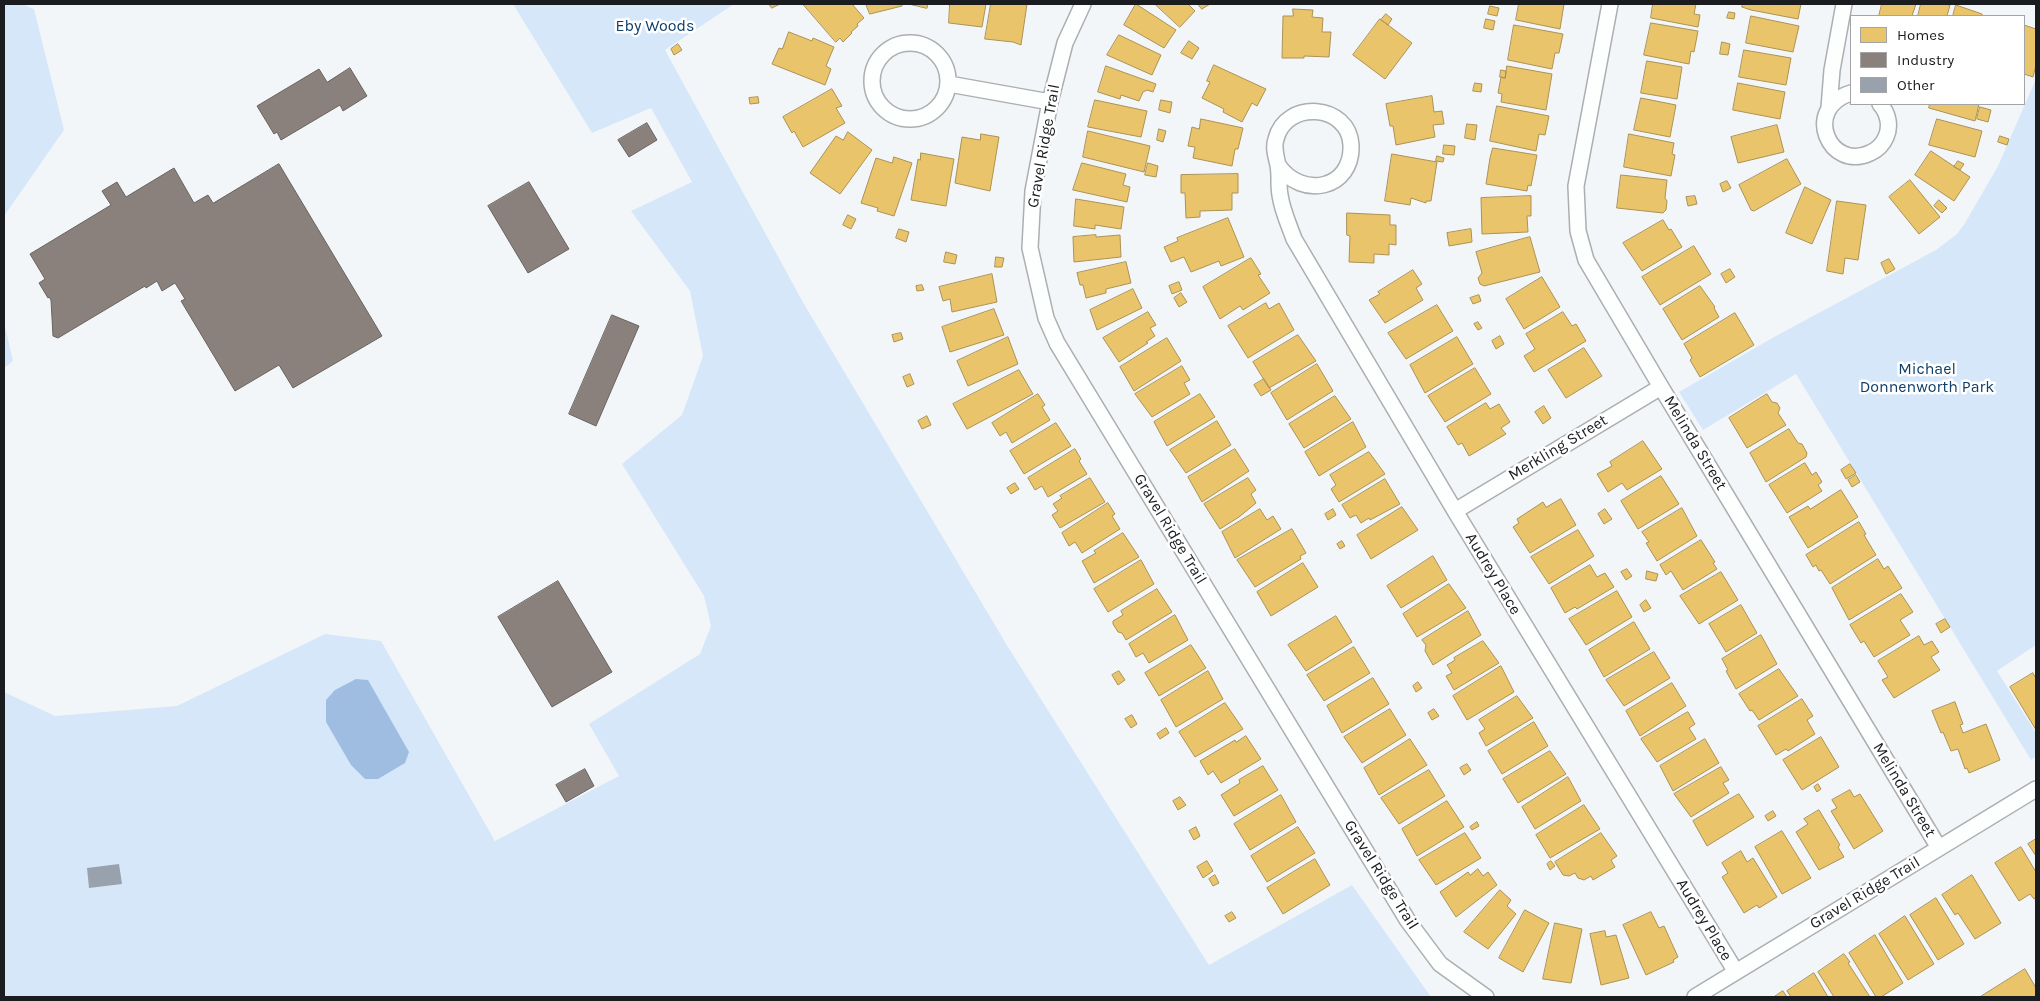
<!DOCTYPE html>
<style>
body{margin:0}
#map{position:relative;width:2040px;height:1001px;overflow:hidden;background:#f3f6f9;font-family:Karla,sans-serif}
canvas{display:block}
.frame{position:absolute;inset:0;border:5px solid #1a1c1f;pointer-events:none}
.legend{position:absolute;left:1850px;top:15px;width:175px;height:90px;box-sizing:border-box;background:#fff;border:1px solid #a3a4a5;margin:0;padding:6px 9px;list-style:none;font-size:15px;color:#1a1c1f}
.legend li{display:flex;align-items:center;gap:10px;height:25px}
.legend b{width:25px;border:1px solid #a3a4a5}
</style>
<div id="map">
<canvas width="2040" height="1001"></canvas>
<div class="frame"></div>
<ul class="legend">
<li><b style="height:14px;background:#e9c46a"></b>Homes</li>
<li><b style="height:14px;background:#8a817c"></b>Industry</li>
<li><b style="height:14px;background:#99a2ac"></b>Other</li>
</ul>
</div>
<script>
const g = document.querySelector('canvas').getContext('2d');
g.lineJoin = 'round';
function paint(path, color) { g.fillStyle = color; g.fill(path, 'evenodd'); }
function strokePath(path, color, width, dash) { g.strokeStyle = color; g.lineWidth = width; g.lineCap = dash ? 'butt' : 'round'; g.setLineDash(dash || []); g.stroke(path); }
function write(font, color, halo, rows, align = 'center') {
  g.font = font + ' Karla,sans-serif'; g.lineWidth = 5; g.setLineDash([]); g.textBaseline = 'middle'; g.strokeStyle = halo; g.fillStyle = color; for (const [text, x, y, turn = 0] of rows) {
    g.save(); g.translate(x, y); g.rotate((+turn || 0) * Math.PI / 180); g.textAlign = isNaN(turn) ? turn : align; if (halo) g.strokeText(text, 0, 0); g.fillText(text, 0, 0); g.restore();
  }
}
paint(new Path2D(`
 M4 4H22L34 9 64 130 4 216Z
 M513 4H734L665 50 804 304 1008 647 1209 965 1352 885 1431 997H4V692L55 716 177 706 325 634 381 641 495 841 619 776 589 724 700 654 711 626 704 596 622 464 682 415 703 356 690 291 631 211 692 182 651 108 592 133Z
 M2036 79V645L1997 671 2036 733V756L2031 760 1796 374 1703 430 1679 392 1774 337 1936 250 1957 234 1965 223 1998 166Z
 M4 322 13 361 4 368Z`), '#d6e7fa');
paint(new Path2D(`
 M356 679 368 680 409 752 405 763 378 779H365L351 765 326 722V700L335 690Z`), '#9ebde0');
const homes = new Path2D(`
 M769 4H780L772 8Z
 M803 4H852L864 18 857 24 858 26 851 32 852 33 843 42 840 38 836 42Z
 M866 4H902V6L870 14Z
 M909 4H928L927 8Z
 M950 4H986L982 27 949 23Z
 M991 4H1027L1021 45 1013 42 985 39Z
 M1136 4 1176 30 1164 48 1124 25Z
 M1155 4H1188L1195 11 1180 27Z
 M1198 4H1210L1202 9Z
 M1519 4H1564L1560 29 1516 20Z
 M1653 4H1696L1694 14 1700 15 1698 27 1651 18Z
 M1743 4H1801L1798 19 1751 10 1742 7Z
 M1882 4H1916L1912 16H1879Z
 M1921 4H1944L1950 5 1947 16H1918Z
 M1956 5 1982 14V16H1953Z
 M1490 6 1499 8 1497 16 1488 14Z
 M1293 9 1313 10 1312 17 1323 18 1322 32H1331L1329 57 1304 56V58H1282L1283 16H1293Z
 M1729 12 1735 13 1734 19 1727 18Z
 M1386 14 1392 19 1388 25 1381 20Z
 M1751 16 1799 26 1793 52 1746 43Z
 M1380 19 1412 43 1385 79 1353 55Z
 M1486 19 1495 21 1493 30 1484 28Z
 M1651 23 1698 31 1694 52 1691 51 1689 64 1644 55Z
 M1514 25 1563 34 1559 53H1555L1552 69 1508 60Z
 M2024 25 2036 29V65L2033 77 2024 74Z
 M789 32 812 41 813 38 834 47 826 66 831 69 825 85 772 64 779 48 782 49Z
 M1119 35 1161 55 1152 75 1107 55Z
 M1189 41 1199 48 1192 59 1181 53Z
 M1722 42 1730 44 1728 55 1720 54Z
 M678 44 682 50 674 55 671 49Z
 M1744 50 1791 58 1786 85 1739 77Z
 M1647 61 1682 67 1677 99 1641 93Z
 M1214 65 1266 89 1257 106 1252 103 1242 122 1223 112 1224 109 1202 98 1210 82 1207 81Z
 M1106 66 1156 84 1153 92 1147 90 1143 92 1139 101 1121 95 1120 99 1098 92Z
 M1507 66 1552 74 1546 110 1501 102 1502 94 1498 93 1501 77 1505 78Z
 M1501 70 1506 71 1505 78 1500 77Z
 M1475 83 1482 84 1481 92 1473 91Z
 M1738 83 1785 92 1780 119 1733 110Z
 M832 89 842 106 836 108 845 123 803 147 794 131 792 133 783 117Z
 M1432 96 1434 112 1442 111 1444 124 1433 125 1435 137 1396 145 1393 126H1390L1386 104Z
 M758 97 759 103 750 104 749 98Z
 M1641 98 1676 105 1670 137 1634 130Z
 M1095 100 1147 111 1141 137 1088 127Z
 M1161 100 1172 102 1170 113 1159 110Z
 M1930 104H1979L1975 121 1929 108Z
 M1497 106 1549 116 1545 135 1539 134 1536 151 1490 141Z
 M1980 107 1991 110 1988 122 1977 119Z
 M1201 119 1243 128 1238 149H1235L1232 166 1193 158 1195 147 1188 146 1192 127 1199 129Z
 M1937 119 1982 131 1975 157 1929 145Z
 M1467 124 1477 125 1475 140 1465 138Z
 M1777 125 1784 152 1738 163 1731 137Z
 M1159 129 1166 131 1163 142 1157 140Z
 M1088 131 1150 146 1144 172 1083 157Z
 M848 132 872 150 840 194 810 173 836 136 843 140Z
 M981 134 999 137 990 191 955 183 962 137 980 140Z
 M1629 134 1674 143 1672 154 1675 155 1671 176 1624 167Z
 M2000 136 2009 139 2007 145 1998 142Z
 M1444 145 1455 146 1454 155 1443 154Z
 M1493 148 1537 155 1531 186 1528 185 1527 191 1486 184 1490 158Z
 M1931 151 1970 177 1954 201 1915 175Z
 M921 153 954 159 946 206 911 200 918 159 920 160Z
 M1392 154 1437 162 1431 201H1426V203L1411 198 1410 205 1385 201Z
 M1437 156 1444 158 1443 162 1436 161Z
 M894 157 912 163 894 216 877 211 878 208 861 203 876 158 892 163Z
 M1787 159 1801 184 1754 211 1751 210 1739 185Z
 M1958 161 1964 164 1960 170 1954 167Z
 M1082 163 1126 174 1123 185 1130 187 1127 202 1073 190Z
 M1148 163 1158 166 1156 177 1145 175Z
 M1238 174V193H1232V210L1200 211V217L1186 218 1185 193H1181V175Z
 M1621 175 1667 180 1665 198 1667 201 1666 210 1663 213 1617 208Z
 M1910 180 1940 217 1919 234 1889 197Z
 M1727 181 1731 188 1723 192 1720 184Z
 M1805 187 1831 200 1812 244 1786 233Z
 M1531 196V216H1527L1528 232 1482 234 1481 198Z
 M1695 196 1697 204 1688 206 1686 197Z
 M1076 199 1124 207 1121 229 1095 225V229L1074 226Z
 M1939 200 1947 208 1942 213 1934 206Z
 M1837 201 1866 205 1858 260 1845 258 1843 274 1827 271Z
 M1347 213 1390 215V225H1396V245L1389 244V255L1374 254V263L1349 262 1350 236 1347 235Z
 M848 215 856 219 851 229 843 225Z
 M1228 218 1244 257 1221 266 1219 261 1191 272 1184 257 1171 262 1164 247 1178 241 1177 238Z
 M1663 220 1669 230 1671 229 1682 247 1642 271 1623 243Z
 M899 229 909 232 906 242 896 238Z
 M1471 229 1472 242 1449 246 1447 233Z
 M1096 235V237L1120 235 1121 257 1074 262 1073 237Z
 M1530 237 1540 272 1484 286 1480 284 1478 278 1482 273 1476 252Z
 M1694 246 1711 274 1660 305 1642 277Z
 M946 252 957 255 955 264 944 262Z
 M996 257 1004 258 1002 267H995Z
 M1251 258 1261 274 1258 275 1270 293 1243 310 1240 306 1220 319 1203 287Z
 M1889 259 1895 269 1886 274 1881 263Z
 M1126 262 1131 283 1106 289V293L1086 298 1083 285H1080L1077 273Z
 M1730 269 1735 277 1726 283 1721 274Z
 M1413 270 1422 284 1416 288 1423 300 1385 323 1369 300 1380 294 1378 292Z
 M992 274 997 302 952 312 950 299 943 301 939 287Z
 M1542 277 1560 307 1524 329 1506 299Z
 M1179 282 1182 290 1172 294 1169 286Z
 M922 285 924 290 917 291 916 286Z
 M1700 286 1715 307 1714 308 1719 317 1682 340 1663 309Z
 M1133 289 1142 308 1097 330 1090 310Z
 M1181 293 1187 302 1179 307 1174 298Z
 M1479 295 1481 301 1473 304 1470 298Z
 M1266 303 1269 309 1279 303 1294 330 1248 358 1228 326Z
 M1437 305 1453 331 1406 359 1388 333Z
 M994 309 1004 335 950 352 942 327Z
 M1148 312 1156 325 1150 328 1155 336 1146 342 1148 343 1119 362 1103 338Z
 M1563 312 1572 326 1576 324 1586 341 1534 372 1524 356 1535 349 1526 334Z
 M1735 313 1754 345 1700 377 1690 360 1692 358 1684 344Z
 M1478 322 1482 328 1478 330 1474 324Z
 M901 333 903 339 894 342 892 335Z
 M1298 335 1316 361 1269 388 1253 362Z
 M1500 336 1504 344 1496 349 1492 341Z
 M1008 337 1018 364 968 386 957 361Z
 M1457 337 1473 364 1425 393 1410 365Z
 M1167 338 1181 361 1134 391 1120 367Z
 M1584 348 1602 376 1566 398 1548 370Z
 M1317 364 1333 391 1287 420 1271 393Z
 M1182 366 1190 380 1184 383 1190 394 1152 417 1135 394Z
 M1475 368 1491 394 1445 422 1428 396Z
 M1019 370 1033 394 967 429 953 404Z
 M910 374 914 384 907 387 903 377Z
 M1264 379 1271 390 1261 396 1254 385Z
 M1038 394 1045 405 1042 407 1050 420 1012 443 1006 432 1000 436 992 423Z
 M1200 394 1215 417 1167 446 1154 422Z
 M1767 394 1772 402 1777 403 1780 408 1778 413 1786 425 1747 448 1729 418Z
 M1335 396 1351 419 1304 448 1289 424Z
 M1486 403 1490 409 1499 404 1510 422 1501 428 1506 434 1469 456 1462 443 1458 445 1447 427Z
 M1544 406 1551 418 1543 424 1535 412Z
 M927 416 931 425 922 429 918 421Z
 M1217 421 1231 445 1186 473 1170 450Z
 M1353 422 1366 447 1319 476 1305 452Z
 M1056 423 1071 446 1024 474 1010 451Z
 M1789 429 1798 443 1802 444 1807 453 1806 457 1766 482 1750 453Z
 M1643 441 1662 469 1627 490 1622 483 1608 492 1597 474 1612 466 1610 462Z
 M1075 449 1081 459 1079 461 1087 474 1048 497 1042 486 1035 490 1028 478Z
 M1235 449 1249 471 1202 502 1188 477Z
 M1369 452 1385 474 1339 502 1331 489 1336 485 1330 475Z
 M1805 463 1812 475 1816 472 1822 482 1818 485 1822 491 1787 513 1769 485Z
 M1850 464 1856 473 1846 479 1841 470Z
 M1856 475 1860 482 1852 487 1848 480Z
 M1661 476 1679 504 1638 529 1621 501Z
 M1090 478 1105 502 1060 528 1052 515 1058 511 1053 504 1062 498 1060 496Z
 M1248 478 1256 490 1251 494 1256 503 1239 517 1220 529 1204 504Z
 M1385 479 1400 504 1370 520 1369 518 1361 523 1356 515 1350 518 1342 505Z
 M1015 483 1019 489 1011 494 1007 488Z
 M1841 490 1858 517 1808 548 1789 517 1808 506 1810 509Z
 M1561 499 1576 525 1530 553 1513 527 1519 523 1517 519 1543 502 1546 507Z
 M1108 503 1115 514 1112 516 1120 529 1082 553 1075 542 1069 546 1062 533Z
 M1402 507 1418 530 1371 559 1357 535Z
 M1682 508 1697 536 1657 561 1646 543 1649 542 1642 532Z
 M1260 509 1267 520 1273 516 1281 529 1235 558 1222 532Z
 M1333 509 1336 515 1328 520 1325 514Z
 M1605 509 1612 519 1604 524 1598 514Z
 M1859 522 1866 534 1864 535 1876 555 1830 584 1821 570 1819 571 1816 565 1813 567 1806 555Z
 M1292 529 1306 553 1300 556 1301 559 1255 587 1237 560Z
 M1578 530 1594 556 1549 584 1531 557Z
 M1123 533 1139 557 1094 583 1082 561 1096 553 1094 551Z
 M1701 540 1715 562 1713 563 1717 569 1683 590 1671 571 1666 575 1660 565Z
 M1342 541 1345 546 1340 549 1337 544Z
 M1433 556 1447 580 1401 608 1387 586Z
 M1878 559 1884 569 1888 566 1902 588 1849 620 1832 588Z
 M1141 560 1154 584 1108 612 1094 589Z
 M1303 563 1318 587 1271 616 1257 592Z
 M1590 565 1597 577 1605 573 1614 587 1577 609 1575 607 1565 613 1551 588Z
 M1627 569 1632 576 1626 580 1621 572Z
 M1647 571 1658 574 1656 581 1646 579Z
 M1721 572 1738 600 1699 624 1680 596Z
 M1449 584 1466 608 1417 637 1403 614Z
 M1157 589 1172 612 1126 640 1122 633 1118 632 1113 624V621L1123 615 1121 611Z
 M1617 591 1632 617 1586 645 1569 619Z
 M1901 594 1913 612 1900 620 1910 635 1874 657 1864 641 1861 643 1850 625Z
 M1646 600 1651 608 1644 612 1640 605Z
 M1741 605 1757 633 1726 652 1709 624Z
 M1468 611 1481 635 1433 665 1425 651 1426 645 1422 640Z
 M1175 615 1188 640 1149 663 1143 653 1136 657 1129 644Z
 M1336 616 1352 642 1306 671 1288 645Z
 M1945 619 1950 627 1941 633 1936 624Z
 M1634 622 1650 649 1604 677 1589 650Z
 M1761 635 1777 664 1736 689 1726 671 1728 670 1722 659Z
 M1919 636 1924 645 1932 641 1939 652 1931 657 1940 670 1894 698 1882 680 1888 677 1878 661Z
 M1483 641 1499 663 1454 690 1446 676 1452 673 1447 665 1455 660 1454 658Z
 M1191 645 1206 668 1159 696 1145 673Z
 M1354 647 1370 673 1324 701 1307 675Z
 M1654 652 1670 678 1624 706 1606 680Z
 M1501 666 1514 692 1467 720 1453 696Z
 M1779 669 1798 696 1759 720 1752 710 1750 711 1739 694Z
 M1119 671 1125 680 1118 685 1112 675Z
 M1208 671 1223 699 1176 727 1161 700Z
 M2033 673 2035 677 2036 676V730L2010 687Z
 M1373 678 1389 704 1342 733 1327 706Z
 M1418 682 1422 688 1416 692 1413 686Z
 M1672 683 1686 706 1640 736 1626 711Z
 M1517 696 1533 718 1486 746 1479 733 1485 729 1479 720Z
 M1802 699 1813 716 1807 720 1815 734 1788 751 1786 749 1776 755 1758 726Z
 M1955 702 1963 724 1960 725 1963 733 1986 724 2000 760 1969 773 1967 768 1965 769 1958 749 1951 751 1943 732 1941 733 1932 711Z
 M1225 703 1243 729 1195 757 1179 732Z
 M1390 709 1406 735 1362 763 1344 737Z
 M1434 709 1439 716 1432 720 1428 713Z
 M1688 712 1695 724 1689 728 1696 739 1657 762 1641 739Z
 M1132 715 1137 724 1131 728 1125 719Z
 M1534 722 1548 746 1502 774 1488 751Z
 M1166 728 1169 733 1160 739 1157 734Z
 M1246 736 1261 759 1221 783 1213 771 1208 775 1200 761 1235 740 1236 742Z
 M1821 737 1839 767 1802 790 1783 760Z
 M1410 739 1427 765 1379 795 1364 768Z
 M1705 739 1719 763 1673 791 1660 766Z
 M1550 751 1566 774 1518 803 1503 779Z
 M1467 764 1471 770 1464 775 1460 768Z
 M1263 766 1278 790 1234 816 1221 795 1240 783 1239 780Z
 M1721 767 1729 780 1723 783 1729 793 1691 817 1674 794Z
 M1429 770 1445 796 1399 824 1381 798Z
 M1568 777 1581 801 1535 829 1522 807Z
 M1818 784 1821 789 1817 792 1814 787Z
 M1850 790 1854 797 1860 794 1883 831 1854 849 1831 811 1837 808 1832 800Z
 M1739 794 1754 817 1707 846 1693 821Z
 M1281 795 1296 822 1250 850 1234 824Z
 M1180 797 1186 805 1178 810 1173 801Z
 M1447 801 1464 827 1417 856 1402 829Z
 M1584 805 1600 829 1550 858 1536 835Z
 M1819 810 1840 845 1838 847 1844 857 1819 870 1796 832 1808 824 1804 819Z
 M1773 811 1776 816 1768 821 1765 816Z
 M1477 822 1479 826 1472 830 1470 827Z
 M1196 827 1200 836 1194 840 1189 831Z
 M1298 827 1315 853 1267 882 1251 856Z
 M1782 831 1811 878 1782 894 1755 847Z
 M1465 833 1481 858 1436 885 1419 860Z
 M1601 833 1617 856 1611 860 1615 867 1593 880 1591 876 1584 880 1578 878 1575 873 1569 876 1563 875 1555 862Z
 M2036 839V856L2028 844Z
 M2021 847 2036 872V898L2034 899 2030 894 2019 901 1995 863Z
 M1741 851 1747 862 1753 858 1777 897 1759 908 1757 905 1744 913 1722 877 1728 873 1722 863Z
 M1315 859 1330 885 1283 914 1267 888Z
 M1207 861 1213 871 1203 878 1197 867Z
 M1551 861 1555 866 1550 870 1547 864Z
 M1478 869 1483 876 1488 872 1497 885 1456 917 1440 892 1468 872 1470 875Z
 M1215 875 1219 883 1213 886 1209 879Z
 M1972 875 2001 923 1975 939 1958 913 1955 915 1942 895Z
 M1500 890 1511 900 1507 906 1516 914 1488 949 1464 932Z
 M1936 898 1964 944 1938 960 1910 915Z
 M1525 910 1549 923 1523 972 1499 958Z
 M1232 912 1236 918 1229 922 1225 916Z
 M1651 912 1659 928 1664 926 1678 957 1673 960 1674 962 1646 975 1623 925Z
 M1905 916 1934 964 1908 980 1879 934Z
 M1555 923 1582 929 1571 983 1543 979Z
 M1605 931 1606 937 1616 935 1629 978 1601 985 1590 934Z
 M1875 935 1903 983 1881 997H1876L1849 953Z
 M1844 954 1850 962 1848 963 1870 997H1834L1818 972Z
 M2025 969 2036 988V997H1980Z
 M1814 973 1828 997H1791L1787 991Z
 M1783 991 1787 997H1774Z`);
paint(homes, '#e9c46a');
strokePath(homes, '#ab9254', 1);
const industry = new Path2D(`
 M350 68 367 96 343 111 340 105 281 140 277 132 274 134 257 106 319 69 327 82Z
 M647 123 657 140 629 157 618 140Z
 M279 164 382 336 293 388 279 365 235 391 181 301 185 299 175 283 162 291 157 281 146 288 145 286 58 338 53 336 51 300 49 297 48 298 39 283 45 279 30 254 111 205 102 191 117 182 126 197 174 168 194 203 208 195 213 203Z
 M529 182 569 249 528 273 488 206Z
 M612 315 639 326 596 426 569 414Z
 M558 581 612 672 552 707 498 617Z
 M585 769 594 786 566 802 556 785Z`);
paint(industry, '#8a817c');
strokePath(industry, '#686360', 1);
paint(new Path2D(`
 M119 864 122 884 89 888 87 868Z`), '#99a2ac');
const minor = new Path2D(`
 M1083 4 1065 43 1050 102 1033 191 1030 248 1046 318 1057 343 1408 921 1440 964 1486 997
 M1610 4 1576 186 1578 231 1586 260 1661 387 1939 848
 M872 81a38 38 0 1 1 76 0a38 38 0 1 1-76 0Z
 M949 84 1050 102
 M1851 93C1802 108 1829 172 1870 153 1877 150 1883 144 1886 137 1891 126 1888 113 1880 104
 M1829 108 1832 70 1844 4
 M1278 165C1302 200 1353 189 1351 145 1349 104 1286 99 1276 139 1273 148 1276 156 1278 165 1280 175 1278 185 1280 195 1282 210 1289 225 1294 239L1455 511 1736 972
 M1455 511 1661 387
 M1695 997 2036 789`);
strokePath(minor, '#acaeb0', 18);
strokePath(minor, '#fdfefe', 15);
write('16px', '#0f3f6b', '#fff', [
 ["Eby Woods",655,26],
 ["Michael",1927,369],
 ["Donnenworth Park",1927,387]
]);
write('16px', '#1a1c1f', '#fff', [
 ["Gravel Ridge Trail",1044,146,-80],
 ["Melinda Street",1695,443,59],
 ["Merkling Street",1558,448,-31],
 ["Gravel Ridge Trail",1170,529,59],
 ["Audrey Place",1493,574,59],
 ["Melinda Street",1904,790,59],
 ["Gravel Ridge Trail",1381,875,58],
 ["Gravel Ridge Trail",1865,893,-31],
 ["Audrey Place",1704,920,59]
]);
</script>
